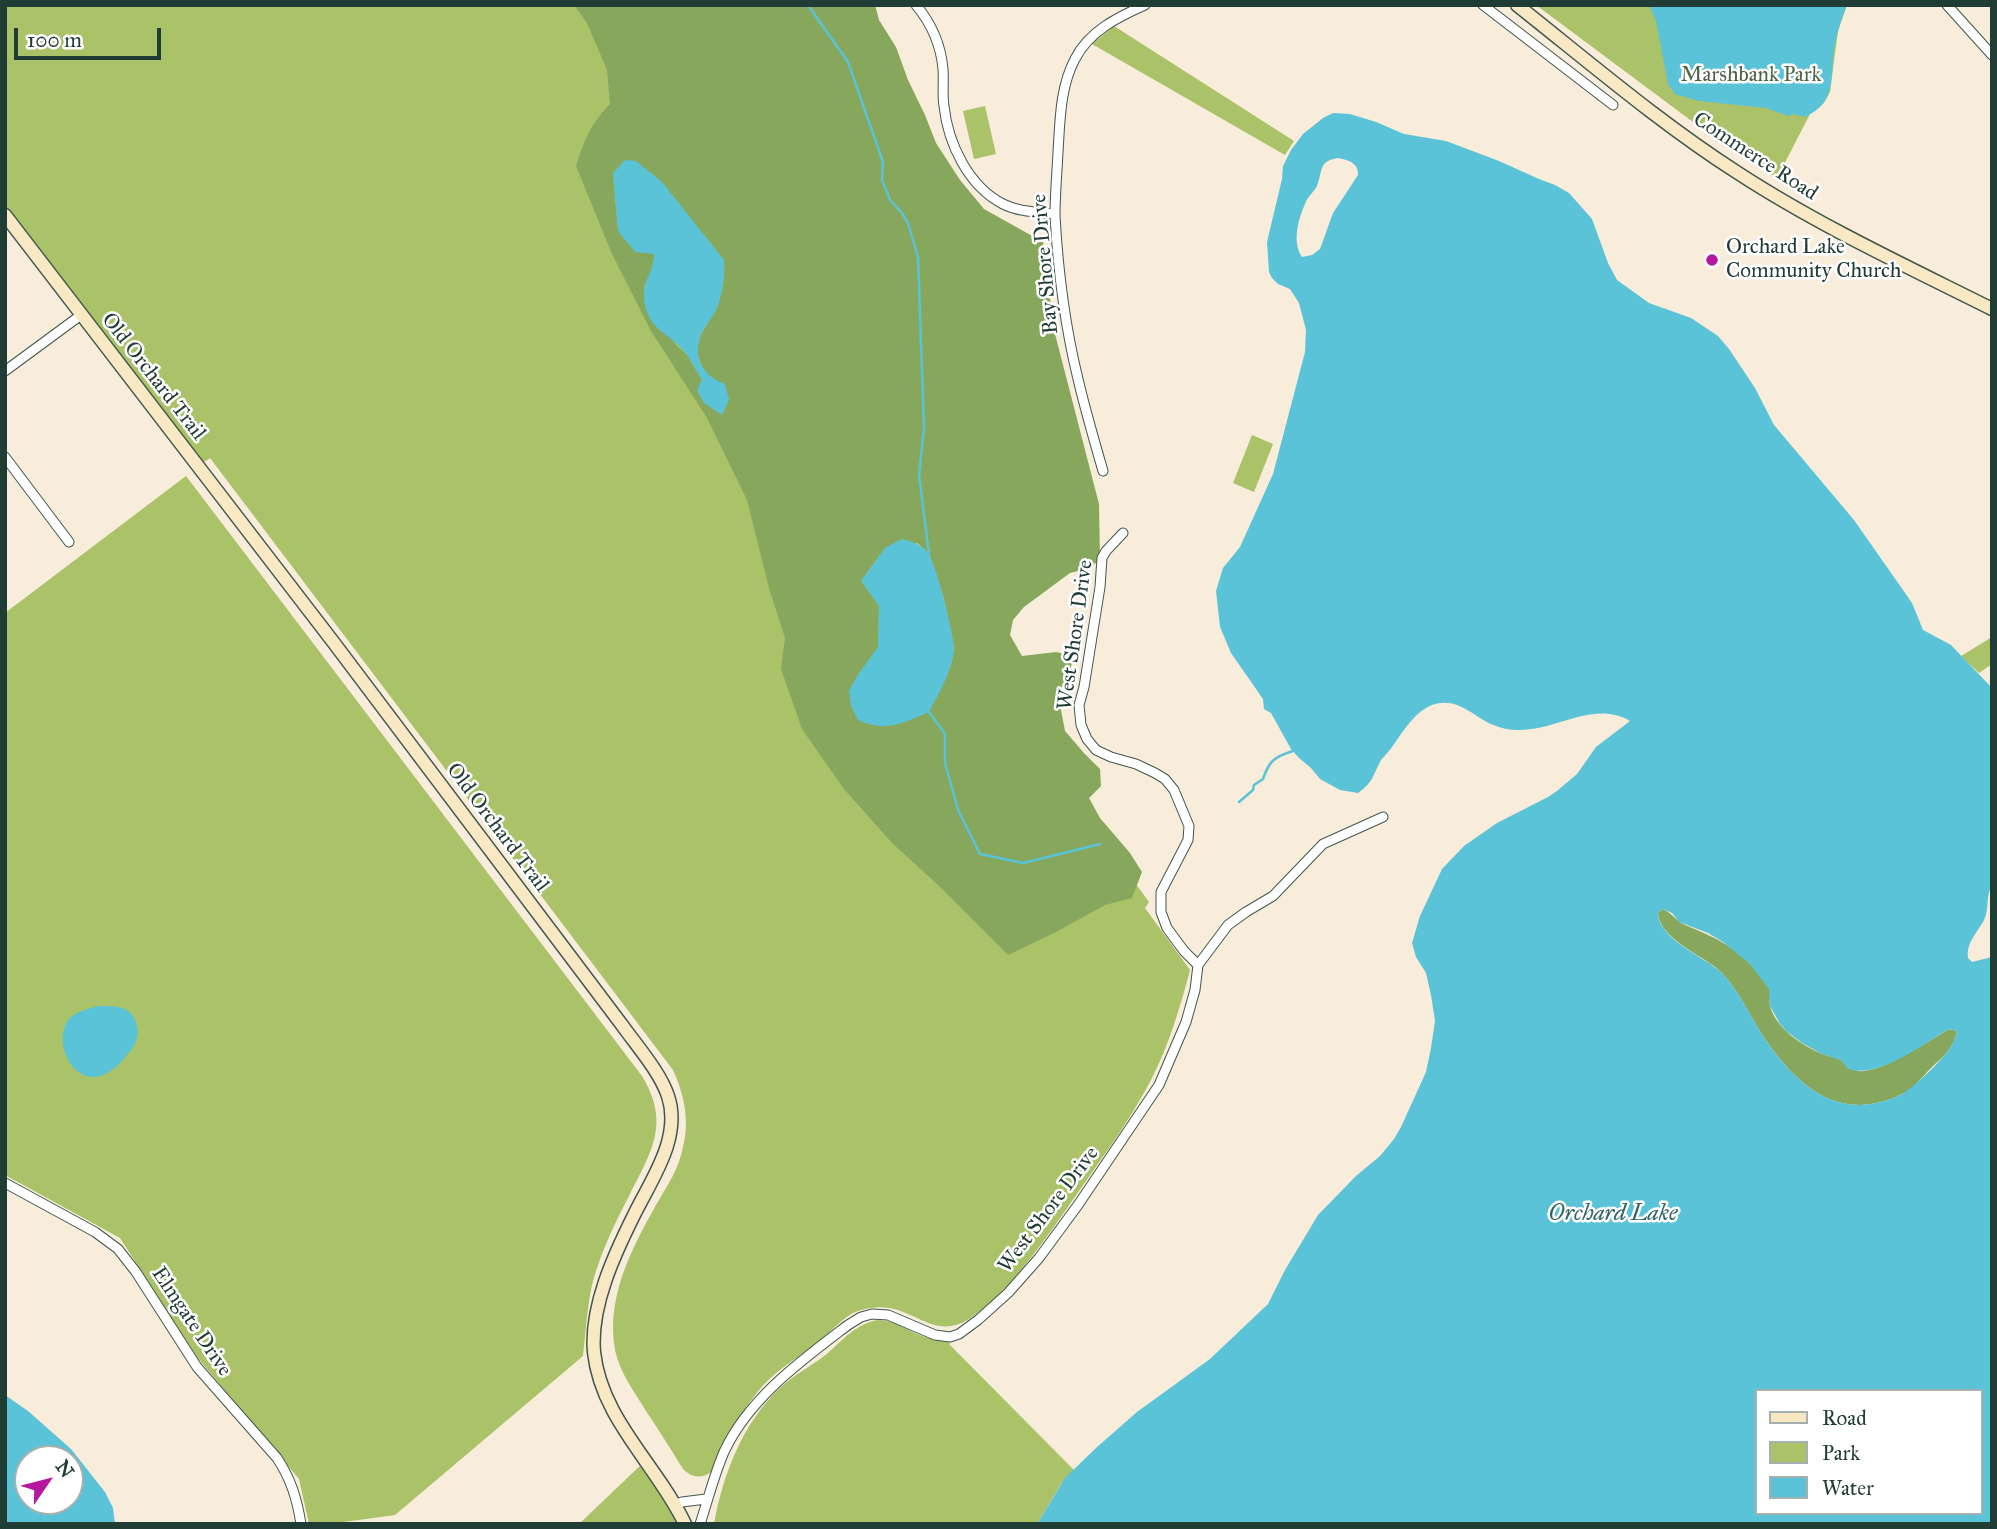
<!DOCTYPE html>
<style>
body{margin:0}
#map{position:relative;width:1997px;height:1529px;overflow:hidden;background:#f8ecdb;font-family:"IM FELL Great Primer",serif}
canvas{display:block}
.frame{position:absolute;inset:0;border:7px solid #1f3d34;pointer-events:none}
.legend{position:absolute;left:1755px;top:1389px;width:228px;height:126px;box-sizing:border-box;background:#fff;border:2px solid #a5b1ae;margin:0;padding:9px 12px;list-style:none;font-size:21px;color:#1f3d34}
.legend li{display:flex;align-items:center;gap:14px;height:35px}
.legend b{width:35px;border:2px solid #a5b1ae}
.north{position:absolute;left:14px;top:1445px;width:70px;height:70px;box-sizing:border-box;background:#fff;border:2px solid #a5b1ae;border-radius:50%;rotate:55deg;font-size:19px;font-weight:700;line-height:28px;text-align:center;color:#1f3d34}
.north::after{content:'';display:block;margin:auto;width:24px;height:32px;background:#b5179e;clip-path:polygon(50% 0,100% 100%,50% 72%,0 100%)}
.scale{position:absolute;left:14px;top:28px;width:147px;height:32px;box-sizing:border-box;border:4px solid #1f3d34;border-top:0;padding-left:9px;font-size:21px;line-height:24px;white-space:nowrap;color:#1f3d34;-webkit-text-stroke:5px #fff;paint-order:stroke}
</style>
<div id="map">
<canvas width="1997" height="1529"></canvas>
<div class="frame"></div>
<ul class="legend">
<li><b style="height:9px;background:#f8e8c3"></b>Road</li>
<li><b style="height:19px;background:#aac268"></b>Park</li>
<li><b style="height:19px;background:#5ac3d7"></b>Water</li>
</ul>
<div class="north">N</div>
<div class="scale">100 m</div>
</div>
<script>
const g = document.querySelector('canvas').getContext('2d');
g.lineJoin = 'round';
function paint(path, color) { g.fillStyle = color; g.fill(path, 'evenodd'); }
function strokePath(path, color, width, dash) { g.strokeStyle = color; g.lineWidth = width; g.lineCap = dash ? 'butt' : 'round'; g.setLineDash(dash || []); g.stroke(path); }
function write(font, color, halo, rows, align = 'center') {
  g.font = font + ' "IM FELL Great Primer",serif'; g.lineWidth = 5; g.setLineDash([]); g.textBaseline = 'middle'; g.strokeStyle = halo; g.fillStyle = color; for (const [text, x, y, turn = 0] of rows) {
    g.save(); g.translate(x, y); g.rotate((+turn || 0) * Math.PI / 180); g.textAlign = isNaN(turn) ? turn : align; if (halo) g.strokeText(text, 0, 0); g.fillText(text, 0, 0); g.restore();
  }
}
paint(new Path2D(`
 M5 5H673L964 647 1149 902 1145 908 1190 970C1180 1008 1169 1045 1151 1080 1128 1124 1098 1163 1070 1204 1044 1241 1006 1296 969 1319 937 1339 919 1313 889 1308 877 1306 864 1308 853 1313 839 1321 829 1334 816 1344 795 1360 772 1372 756 1394 747 1405 739 1417 732 1429 725 1443 720 1459 711 1472 701 1479 692 1478 683 1469 671 1450 659 1430 646 1411 634 1391 620 1373 615 1350 606 1297 631 1250 656 1205 667 1186 679 1169 683 1147 690 1121 684 1094 673 1070L210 458 197 467 5 208Z
 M1536 5H1847L1838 31 1830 92 1824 103 1810 114 1777 178 1697 125Z
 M1114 26 1294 141 1285 155 1092 44Z
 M985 106 996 154 974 159 963 111Z
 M1252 435 1273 444 1254 492 1233 483Z
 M186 476 642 1076C671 1124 651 1152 629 1196 615 1223 601 1252 593 1281 587 1305 586 1331 583 1356L395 1515 329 1524H309L299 1479 197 1357 120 1238 5 1175V613Z
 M1992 637V664L1979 673 1961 656Z
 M877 1320C899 1321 906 1331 925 1337 935 1340 944 1340 954 1339L949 1344 1074 1470 1061 1484 1037 1524H714C723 1474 743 1422 781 1387 796 1373 814 1365 829 1352 845 1338 855 1325 877 1320Z
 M644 1462 683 1524H579Z`), '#aac268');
paint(new Path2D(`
 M574 5H875L879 20 896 47 908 80 925 115 936 143 960 180 984 209 1043 242 1054 330 1099 504 1100 559 1090 568 1070 573 1024 607 1013 620 1010 635 1022 656 1056 652 1073 656 1070 673 1058 694 1065 731 1084 753 1100 769 1101 786 1089 798 1100 818 1130 853 1142 872 1132 898 1105 905 1056 932 1008 955 938 885 892 843 844 789 802 729 781 669 785 638 769 588 747 500 707 418 651 331 612 254 576 166C585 139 590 125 610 104L607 70 587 23ZM613 173 699 229 724 260 717 308 700 336 697 353 704 371 711 379 725 384 702 380 687 355 676 345 644 287 654 266V254L618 231ZM917 543 929 554 943 596 954 648 951 666 857 676 878 648 879 606 861 581 885 548Z
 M1663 909C1672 913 1676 921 1685 925 1711 936 1734 945 1753 967 1758 973 1767 982 1769 989 1771 994 1769 1000 1770 1006 1776 1028 1800 1044 1820 1053 1827 1056 1834 1057 1841 1060 1845 1065 1852 1071 1859 1071 1879 1074 1931 1040 1949 1029L1956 1031 1957 1033C1955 1038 1953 1044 1950 1048 1946 1055 1938 1061 1932 1067 1921 1078 1914 1089 1900 1095 1838 1124 1796 1085 1763 1036 1750 1016 1739 991 1722 973 1705 956 1659 939 1658 913Z`), '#87a85c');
paint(new Path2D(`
 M1649 5H1847C1841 20 1837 33 1834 49 1830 78 1837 102 1805 117L1793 114 1788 116 1766 108 1699 101 1675 94 1668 84 1656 21Z
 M1333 113 1350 114 1376 122 1404 134 1446 141 1499 161 1539 179 1555 185 1569 193 1592 219 1608 263 1617 280 1649 303 1691 318 1718 336 1729 349 1755 388 1774 425 1854 520 1912 603 1923 630 1951 645 1992 688V886C1985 896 1990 908 1984 920 1977 933 1966 943 1968 958L1972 962 1992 957V1524H1037L1065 1478 1096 1448 1137 1412 1210 1359 1268 1304 1285 1270 1318 1215 1356 1176 1380 1156 1394 1139 1401 1127 1426 1072 1431 1048 1435 1021 1431 995 1426 973 1416 957 1412 943 1420 916 1442 869 1464 846 1497 823 1548 797 1557 791 1577 774 1596 747 1630 721C1586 695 1541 747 1491 724 1472 715 1456 696 1432 705 1414 712 1403 732 1392 747 1388 753 1382 757 1379 764 1372 778 1372 783 1358 793L1340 790 1320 779 1311 768 1299 758 1291 749 1271 713 1264 709 1263 699 1231 653 1220 627 1216 591 1223 568 1240 547 1273 474 1305 352 1306 330 1299 303 1290 289 1278 284 1272 278 1269 272 1267 242 1282 179 1283 166 1291 150 1303 134 1323 118ZM1338 158C1348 160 1359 163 1358 175L1333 213 1320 249 1312 255 1302 257C1292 242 1298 220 1305 204 1307 197 1314 192 1317 186 1323 171 1318 161 1338 158ZM1663 909 1672 913 1679 922 1708 933 1723 942 1749 963 1769 989 1770 1006 1780 1024 1786 1031 1802 1043 1822 1054 1841 1060 1848 1069C1879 1079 1923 1044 1949 1029L1956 1031 1957 1033C1955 1038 1953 1044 1950 1048 1943 1059 1912 1090 1900 1095 1838 1124 1796 1085 1763 1036 1750 1016 1739 991 1722 973 1705 957 1658 939 1658 913ZM1757 1391H1981V1513H1757Z
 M625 160 636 161 662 182 724 260C725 276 723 293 717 308 713 318 704 326 700 337 693 360 704 376 725 384L729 400 722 415 704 403 697 390 702 380C697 372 693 364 688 356 669 330 643 331 644 291 645 279 654 270 654 254L635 252 618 231 613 173Z
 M902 539C913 542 923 545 929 555 937 568 955 637 954 651 951 673 939 693 929 712 903 723 886 733 858 720L851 706 849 691 857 676 878 647 879 606 861 581 885 548Z
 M99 1006C117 1006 133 1006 137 1026 140 1037 134 1047 127 1055 83 1112 47 1043 70 1018 79 1010 88 1009 99 1006Z
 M5 1395 28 1411 71 1449 105 1492 113 1508 115 1524H5ZM28 1459H70V1501H28Z`), '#5ac3d7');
strokePath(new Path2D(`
 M808 5 848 62 883 162 882 180 890 200 902 213 908 223 918 257 924 428 919 475 929 554
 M929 712 945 734V763L958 810 980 854 1023 863 1100 844
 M1239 802 1253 790 1254 785 1263 779C1269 761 1274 757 1293 751`), '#5ac3d7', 2.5);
const street = new Path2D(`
 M916 5C931 23 941 46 943 69 944 81 942 94 944 106 948 143 968 186 1003 204 1019 212 1037 212 1055 214
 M1483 5 1613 105
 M1947 5 1992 55
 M5 371 81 315
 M5 457 69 542
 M1103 471C1094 440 1085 409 1078 379 1065 326 1058 270 1055 216 1055 195 1057 173 1058 152 1060 121 1060 87 1075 59 1089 31 1118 17 1145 5
 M1123 533 1106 551 1102 558 1100 587 1084 687 1079 705 1081 725 1087 739 1096 750 1111 757 1136 764 1155 773 1165 779 1174 790 1189 826 1188 840 1161 892V912L1167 928 1184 951 1198 965
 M5 1183 95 1232 118 1249 136 1272 197 1367 277 1458C291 1479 297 1499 301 1524
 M675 1505 682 1502 706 1499
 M700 1524C708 1500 714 1475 724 1452 749 1398 802 1360 848 1325L861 1317 872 1314 888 1315 935 1335 950 1337 959 1334 978 1320 1008 1293 1039 1258 1078 1205 1159 1085 1186 1022 1195 990 1198 965 1228 925 1246 912 1273 896 1323 844 1383 817`);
const secondary = new Path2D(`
 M1517 5C1589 62 1660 123 1738 173 1818 225 1906 266 1992 309
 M5 215 334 643 622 1025C637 1046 660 1072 668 1096 682 1138 651 1180 634 1215 614 1255 590 1307 594 1352 601 1419 657 1465 685 1524`);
strokePath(street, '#40574d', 11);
strokePath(secondary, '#40574d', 15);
strokePath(street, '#fff', 9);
strokePath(secondary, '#f8e8c3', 12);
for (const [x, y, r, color] of [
 [1712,260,7,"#b5179e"]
]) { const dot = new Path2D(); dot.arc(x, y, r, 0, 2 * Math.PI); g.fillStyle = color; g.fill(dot); strokePath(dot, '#fff', 2.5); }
write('21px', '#496544', '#fff', [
 ["Marshbank Park",1751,76]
]);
write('21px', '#1f3d34', '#fff', [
 ["Commerce Road",1755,157,33],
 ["Bay Shore Drive",1046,264,-95],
 ["Old Orchard Trail",153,377,52],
 ["West Shore Drive",1076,635,-82],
 ["Old Orchard Trail",497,828,53],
 ["West Shore Drive",1049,1210,-53],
 ["Elmgate Drive",191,1322,56]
]);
write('21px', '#1f3d34', '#fff', [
 ["Orchard Lake",1726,248],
 ["Community Church",1726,272]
], 'left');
write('italic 23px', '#316565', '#fff', [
 ["Orchard Lake",1613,1214]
]);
</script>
